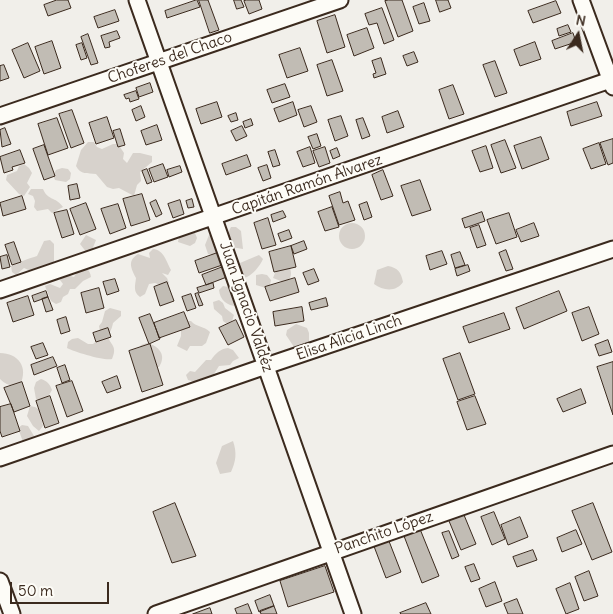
<!DOCTYPE html>
<meta charset="utf-8">
<style>
body{margin:0}
#map{position:relative;width:613px;height:614px;overflow:hidden;background:#f1efea;font-family:Delius,sans-serif}
canvas{display:block}
.north{position:absolute;left:553px;top:10px;width:50px;height:50px;-webkit-text-stroke:4px #fdfcf7;paint-order:stroke;rotate:11deg;font-size:14px;font-weight:700;line-height:20px;text-align:center;color:#3b2a1e}
.north::after{content:'';display:block;margin:auto;width:18px;height:22px;background:#3b2a1e;clip-path:polygon(50% 0,100% 100%,50% 72%,0 100%)}
.scale{position:absolute;left:10px;top:582px;width:99px;height:22px;box-sizing:border-box;border:2px solid #3b2a1e;border-top:0;padding-left:6px;font-size:15px;line-height:18px;white-space:nowrap;color:#3b2a1e;-webkit-text-stroke:4px #fdfcf7;paint-order:stroke}
</style>
<div id="map">
<canvas width="613" height="614"></canvas>
<div class="north">N</div>
<div class="scale">50 m</div>
</div>
<script>
const g = document.querySelector('canvas').getContext('2d');
g.lineJoin = 'round';
function paint(path, color) { g.fillStyle = color; g.fill(path, 'evenodd'); }
function strokePath(path, color, width, dash) { g.strokeStyle = color; g.lineWidth = width; g.lineCap = dash ? 'butt' : 'round'; g.setLineDash(dash || []); g.stroke(path); }
function write(font, color, halo, rows, align = 'center') {
  g.font = font + ' Delius,sans-serif'; g.lineWidth = 4; g.setLineDash([]); g.textBaseline = 'middle'; g.strokeStyle = halo; g.fillStyle = color; for (const [text, x, y, turn = 0] of rows) {
    g.save(); g.translate(x, y); g.rotate((+turn || 0) * Math.PI / 180); g.textAlign = isNaN(turn) ? turn : align; if (halo) g.strokeText(text, 0, 0); g.fillText(text, 0, 0); g.restore();
  }
}
paint(new Path2D(`
 M88 142H94L97 147 102 149 113 144H118L124 153 123 159 127 163 133 153H140L152 156V162L140 172 141 181 137 185 134 196 119 188 113 189 107 187 96 174C87 173 81 175 76 166L81 150Z
 M24 164 29 168 32 173 27 183 30 187 24 196 19 194 6 180 7 175 17 171 19 166Z
 M62 168 68 169 71 173 70 179 66 182 55 180 53 175 56 170Z
 M31 189H43C48 201 55 196 63 207L52 213 48 209 37 211 34 207 35 201 33 196 28 194Z
 M339 236a13 13 0 1 1 26 0a13 13 0 1 1-26 0Z
 M231 227H236L241 231 243 249 231 247C231 239 226 235 231 227Z
 M189 231 195 233 197 238 195 243 190 246 178 242 179 237Z
 M86 235 96 240 92 250 87 253 80 244Z
 M209 235 214 236 216 241 215 246 218 251 214 255 208 254 205 245Z
 M50 240 54 244V265L33 272 24 268 16 275 12 272 11 266C16 263 30 258 37 256L44 241Z
 M153 249C164 250 166 261 171 270L168 275 162 273 167 278 169 283 165 287 155 283 149 284 145 294 140 297C133 292 135 286 136 278 131 268 127 261 138 254L150 258 149 253Z
 M259 255 263 259C260 266 252 276 244 278L241 274 240 263Z
 M388 266C398 268 401 272 403 282 397 292 383 291 374 284L377 270Z
 M80 267C87 268 90 270 91 277L83 281 75 289H70L68 294 63 297 61 302 56 304 51 301 45 286 50 284 60 288 63 284 60 280 63 274 74 277Z
 M290 268C292 275 291 278 286 283L273 278 275 273 279 269Z
 M262 274 267 275 271 280 270 285 266 288 256 285V275Z
 M223 286 233 288 237 306C227 306 220 300 219 290Z
 M219 300 223 303 225 308 234 315 232 321 227 324 223 321 222 316 214 309 213 302Z
 M110 308 121 311V316L113 323C112 329 110 331 109 335 107 344 119 344 112 359 104 361 75 352 67 348L68 342 72 339 78 338 88 344H93L101 337 99 326 102 322 105 311Z
 M185 321H191C196 327 204 326 210 332L206 343 202 346H190L187 351 177 346 181 336V325Z
 M296 324 307 328 309 333V345L299 350 294 347 286 335 287 330Z
 M147 343C159 346 167 355 159 367H154L138 350 141 345Z
 M228 348 233 350 239 358 233 361 230 365 219 366 210 380 199 383 188 380 186 375 190 371 195 372 206 360H211C216 353 220 349 228 348Z
 M0 353C18 353 29 367 20 385 12 387 6 385 0 379Z
 M41 379C47 381 50 384 52 390L46 400 41 401 36 399 34 388 36 382Z
 M30 406 35 407 40 410 43 426 39 431 33 426 27 416Z
 M22 425 28 426 34 436 33 442H23L18 428Z
 M233 441C237 453 236 461 231 472L220 474 216 463 222 446Z`), '#d7d2cc');
const building = new Path2D(`
 M57 0H68L71 8 48 16 44 5Z
 M197 0 200 7 167 18 165 11Z
 M199 0H208L219 30 210 33Z
 M234 0H241L244 7 237 9Z
 M247 0H259L262 9 249 14 244 1Z
 M389 0H402L413 31 398 37 385 1Z
 M436 0H448L451 8 440 12Z
 M556 1 561 13 533 23 528 11Z
 M424 3 430 21 419 24 413 7Z
 M382 8 394 40 384 44 377 23 369 25 365 14Z
 M115 10 119 21 98 28 94 17Z
 M335 15 345 47 327 53 317 21Z
 M568 25 571 32 559 36 557 29Z
 M367 28 374 48 354 56 347 35Z
 M117 31 120 38 109 42 110 47 105 48 101 36Z
 M573 33 576 42 555 49 552 41Z
 M88 34 98 63 91 65 81 37Z
 M52 41 61 68 44 74 35 47Z
 M535 42 541 59 520 66 514 50Z
 M28 43 40 71 24 78 12 50Z
 M82 43 87 58 81 60 76 45Z
 M300 48 308 71 287 78 279 55Z
 M414 52 418 62 407 66 403 56Z
 M381 58 386 74 374 78 373 74 376 73 372 61Z
 M332 60 343 91 327 96 317 65Z
 M495 61 507 93 495 97 483 65Z
 M4 65 9 78 0 81V66Z
 M150 83 153 92 139 97 136 88Z
 M285 84 290 97 272 103 267 90Z
 M453 85 464 114 449 119 439 90Z
 M136 91 139 99 130 102 129 98 126 99 124 95Z
 M217 102 222 117 201 124 196 109Z
 M293 102 297 115 279 122 274 109Z
 M597 102 602 116 571 126 567 112Z
 M141 106 145 117 136 121 132 110Z
 M311 106 317 122 304 127 298 110Z
 M72 110 84 143 71 148 59 114Z
 M398 111 404 127 387 133 382 117Z
 M236 113 238 120 231 122 228 116Z
 M341 116 348 136 335 141 328 120Z
 M107 117 114 138 96 144 89 123Z
 M57 118 68 148 48 155 38 124Z
 M363 118 370 136 362 139 356 120Z
 M251 119 253 125 245 128 243 122Z
 M157 125 162 140 146 145 141 131Z
 M242 126 247 136 236 141 231 131Z
 M5 128 11 144 2 147 0 130Z
 M120 129 125 145 118 147 113 131Z
 M317 134 321 146 313 149 308 137Z
 M541 137 549 159 522 169 514 146Z
 M613 139V163L608 165 600 143Z
 M505 140 516 168 501 173 491 145Z
 M599 143 606 164 591 169 583 149Z
 M44 145 55 176 44 180 33 149Z
 M486 146 493 168 480 172 472 151Z
 M310 147 315 163 303 167 297 152Z
 M325 147 330 163 319 167 313 151Z
 M337 148 340 156 333 159 330 151Z
 M20 150 25 163 12 167 13 170 4 173 0 157Z
 M275 150 280 165 273 167 268 152Z
 M247 155 251 166 226 175 222 164Z
 M163 164 168 177 154 182 149 169Z
 M267 165 271 178 263 181 258 168Z
 M180 166 182 172 169 177 167 170Z
 M147 169 152 182 147 184 142 171Z
 M383 170 393 196 381 200 372 175Z
 M420 180 431 210 412 216 401 186Z
 M77 184 80 198 70 200 68 186Z
 M340 192 343 203 348 201 355 220 339 225 329 196Z
 M142 194 150 220 131 226 123 199Z
 M22 196 26 209 3 216 0 203Z
 M192 199 194 207 188 208 186 201Z
 M156 200 162 214 156 217 150 203Z
 M180 200 184 214 173 218 168 204Z
 M367 202 372 217 364 220 359 205Z
 M86 203 96 229 80 235 70 209Z
 M118 204 126 228 110 234 101 209Z
 M332 207 339 227 325 231 318 212Z
 M67 210 74 234 62 238 54 213Z
 M283 211 286 217 273 222 271 215Z
 M482 212 485 221 465 228 462 219Z
 M509 213 517 237 496 244 487 220Z
 M268 218 276 245 262 249 254 223Z
 M534 223 539 236 521 242 516 230Z
 M479 225 486 245 477 248 470 228Z
 M289 230 292 238 281 242 278 234Z
 M304 241 307 249 294 254 291 246Z
 M14 242 21 262 12 265 5 245Z
 M291 246 296 267 274 272 269 252Z
 M506 250 513 269 506 271 499 253Z
 M223 251 228 263 199 273 195 261Z
 M442 251 447 264 430 270 426 256Z
 M460 252 465 265 455 268 451 255Z
 M7 255 10 267 2 269 0 257Z
 M228 265 232 275 206 285 202 275Z
 M468 265 470 271 457 276 455 269Z
 M314 269 319 281 308 285 303 273Z
 M295 278 299 292 270 301 265 287Z
 M115 279 119 291 107 295 103 282Z
 M167 282 174 301 160 306 154 287Z
 M213 283 214 288 199 293 197 288Z
 M99 288 104 308 86 313 81 293Z
 M46 291 48 297 34 302 32 296Z
 M559 291 567 311 524 329 516 308Z
 M198 293 203 305 199 306 195 294Z
 M191 294 196 308 187 311 182 297Z
 M28 296 34 315 13 322 7 303Z
 M48 297 53 310 46 312 42 299Z
 M326 298 328 306 311 310 309 303Z
 M302 307 304 321 275 326 273 312Z
 M589 307 599 334 582 341 572 313Z
 M184 312 190 327 159 338 154 323Z
 M504 313 510 329 469 343 463 327Z
 M150 314 160 339 149 344 139 318Z
 M66 317 70 331 61 334 57 320Z
 M236 320 244 337 228 345 219 328Z
 M108 328 111 337 96 342 93 333Z
 M608 340 612 352 599 356 595 345Z
 M43 343 48 355 36 359 31 347Z
 M150 344 163 385 142 392 129 351Z
 M460 353 475 394 458 400 443 359Z
 M53 357 57 366 34 375 31 365Z
 M613 362V415L597 367Z
 M65 365 70 380 62 383 57 368Z
 M117 376 121 388 107 393 102 382Z
 M72 381 83 411 67 417 56 386Z
 M22 382 30 406 14 412 4 388Z
 M581 389 586 403 563 412 557 399Z
 M50 396 59 423 45 428 36 401Z
 M475 396 486 424 467 430 457 402Z
 M11 404 20 431 2 437 0 431V407Z
 M175 503 196 556 172 563 153 512Z
 M593 503 612 552 592 560 572 511Z
 M494 512 505 539 492 545 481 517Z
 M464 515 476 544 461 550 449 521Z
 M520 517 528 537 508 545 501 525Z
 M420 529 439 576 422 583 404 536Z
 M576 530 582 544 562 552 557 538Z
 M449 531 459 556 452 559 442 533Z
 M387 536 401 572 386 578 372 541Z
 M533 550 537 560 517 567 513 557Z
 M474 564 480 579 471 582 465 567Z
 M325 566 334 592 288 607 280 581Z
 M589 571 598 596 584 601 575 577Z
 M495 582 502 601 486 607 479 589Z
 M570 583 579 609 566 614 556 589Z
 M270 595 274 606 259 612 255 601Z
 M517 599 523 614H508L504 604Z
 M426 603 431 614H401L400 613Z
 M248 604 252 614H237L235 609Z
 M274 606 277 614H261L260 611Z
 M210 608 212 614H193Z`);
paint(building, '#c1bcb4');
strokePath(building, '#3b2a1e', 1);
const minor = new Path2D(`
 M137 0 353 614
 M581 0 613 87
 M0 116 340 0
 M0 290 613 79
 M0 458 266 366 613 249
 M0 581 12 614
 M156 614 613 454`);
strokePath(minor, '#3b2a1e', 19);
strokePath(minor, '#fdfcf7', 15);
write('15px', '#3b2a1e', '#fdfcf7', [
 ["Choferes del Chaco",170,58,-19],
 ["Capitán Ramón Alvarez",307,185,-19],
 ["Juan Ignacio Valdéz",246,307,71],
 ["Elisa Alicia Linch",349,338,-19],
 ["Panchito López",384,533,-19]
]);
</script>
